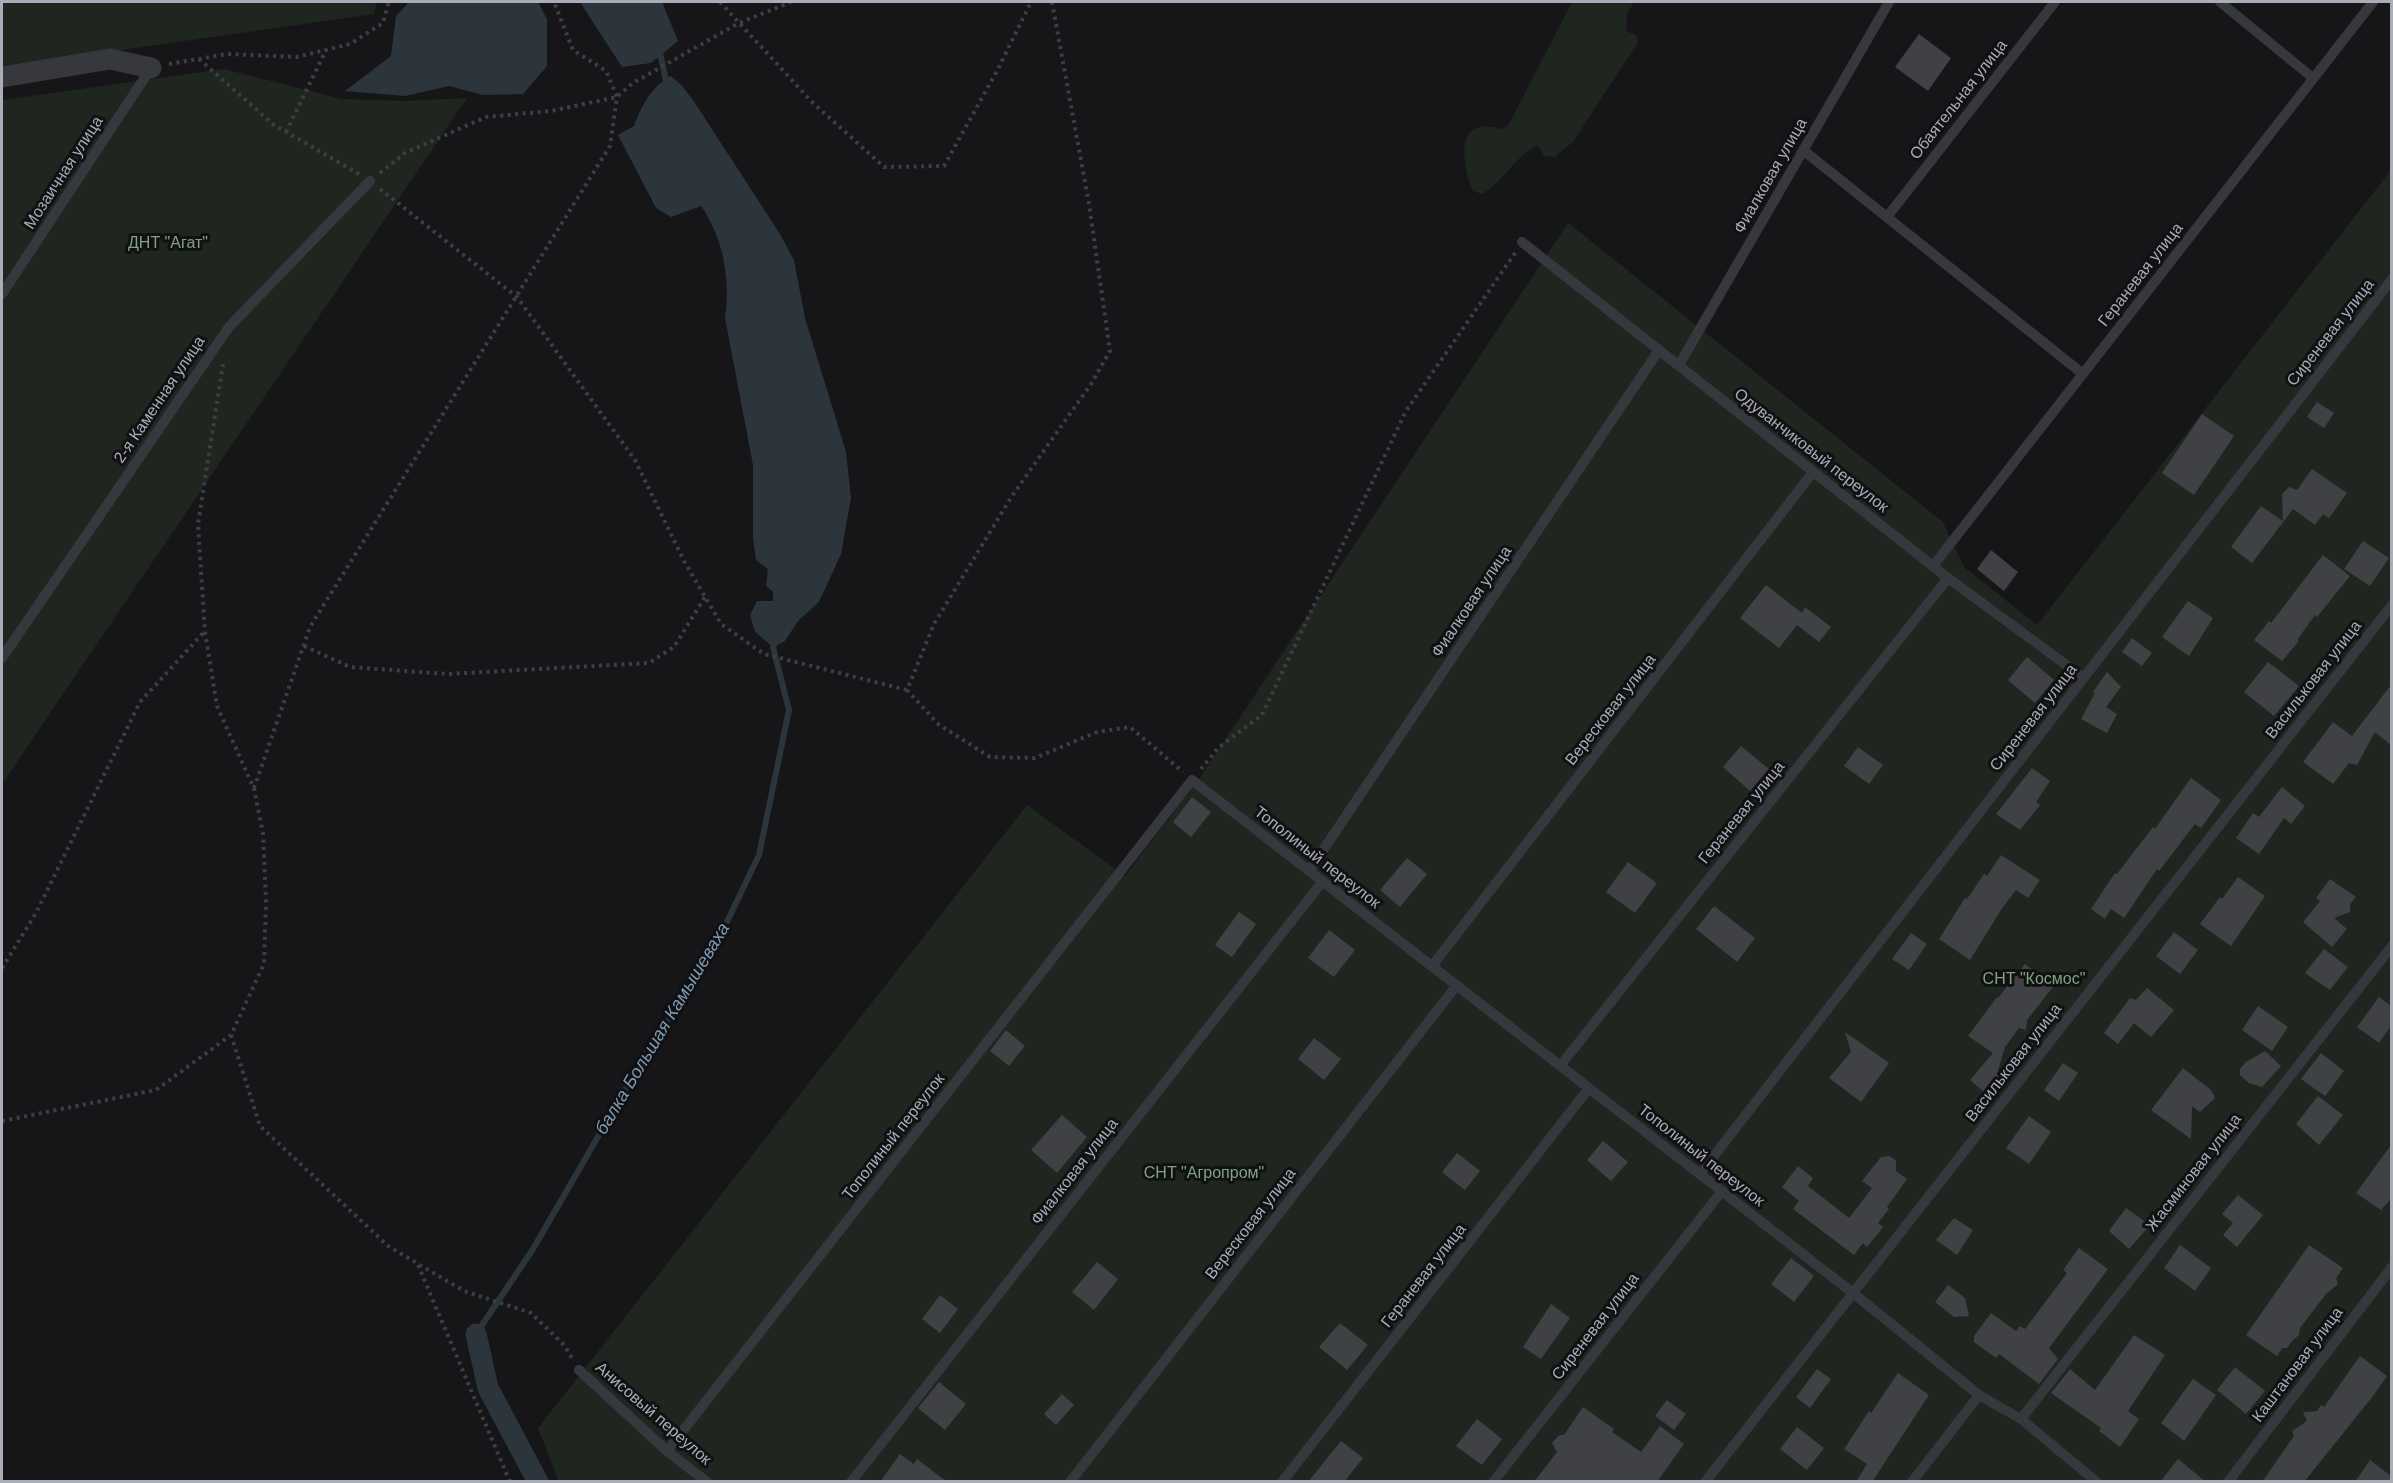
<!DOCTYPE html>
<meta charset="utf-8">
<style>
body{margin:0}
#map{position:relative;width:2393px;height:1483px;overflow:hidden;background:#161618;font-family:Helvetica,sans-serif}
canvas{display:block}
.frame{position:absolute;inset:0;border:3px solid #a8adb8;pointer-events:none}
</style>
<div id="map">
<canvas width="2393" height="1483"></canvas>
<div class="frame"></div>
</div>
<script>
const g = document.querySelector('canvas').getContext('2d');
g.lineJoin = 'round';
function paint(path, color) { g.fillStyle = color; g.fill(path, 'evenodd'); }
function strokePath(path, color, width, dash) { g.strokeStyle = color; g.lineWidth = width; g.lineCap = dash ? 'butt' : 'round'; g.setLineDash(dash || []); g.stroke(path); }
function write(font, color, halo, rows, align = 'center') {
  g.font = font + ' Helvetica,sans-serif'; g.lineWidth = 6; g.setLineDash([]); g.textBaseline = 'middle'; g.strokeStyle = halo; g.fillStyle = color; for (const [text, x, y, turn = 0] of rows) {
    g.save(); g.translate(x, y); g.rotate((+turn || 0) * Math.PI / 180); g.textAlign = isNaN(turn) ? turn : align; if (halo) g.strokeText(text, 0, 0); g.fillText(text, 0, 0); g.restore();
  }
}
paint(new Path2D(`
 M2 2H377L374 14 2 67Z
 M1572 2H1634L1627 14 1626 31 1636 35 1638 42 1573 142 1555 157 1544 156 1538 145C1515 156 1504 181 1482 194L1473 191C1462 163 1453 115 1501 129L1508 126Z
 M224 69 342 99 405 101 467 98 2 784V100Z
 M2391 170V1481L559 1482 538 1428 1027 805 1125 876 1199 779 1568 223 1943 522 1964 567 2037 625Z`), '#1e261f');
paint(new Path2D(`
 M409 2H538L547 19V66L523 94 483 95 449 86 405 96 345 91 391 56 396 16Z
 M580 2H662L678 41 651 63 622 67Z
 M671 76 682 86 693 100 780 234 794 260 805 318 846 452 851 498 841 554 819 602 798 621 785 641 773 647 755 632 750 615 757 601H773V592L766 586 768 569 756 560 753 538V465L725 318C731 279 723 238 701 206L671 217 656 208 618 135 634 126C642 105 651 87 671 76Z`), '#2c353c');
strokePath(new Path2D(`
 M659 48 667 85
 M476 1334 533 1249 643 1059 714 949 759 855 789 710 773 647 775 642`), '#2c353c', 6);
strokePath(new Path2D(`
 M476 1334 488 1388 538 1482`), '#2c353c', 21);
paint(new Path2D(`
 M1919 34 1951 58 1928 91 1895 67Z
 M2317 402 2334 413 2324 428 2307 417Z
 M2202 414 2234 436 2194 495 2162 473Z
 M2312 469 2347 493 2329 518 2323 514 2315 525 2293 509 2252 563 2231 547 2261 506 2283 521 2282 494 2289 487 2297 490Z
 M2363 541 2389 558 2370 586 2344 569Z
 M1991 550 2018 572 2004 591 1977 569Z
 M2323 555 2350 576 2317 617 2315 615 2297 640 2299 641 2282 661 2254 640 2269 621 2271 623Z
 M1766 585 1802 613 1805 607 1831 627 1819 642 1797 625 1779 648 1740 618Z
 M2188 601 2213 618 2189 656 2162 637Z
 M2132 638 2152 653 2142 666 2122 652Z
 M2027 657 2054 680 2035 703 2008 680Z
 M2268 662 2299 686 2274 716 2244 692Z
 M2107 672 2121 687 2106 707 2117 714 2107 733 2081 719 2095 693 2093 692Z
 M2391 685V745L2375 732 2357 765 2349 763 2333 784 2303 762 2333 722 2352 736Z
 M1741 746 1769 769 1750 791 1723 767Z
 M1858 747 1883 765 1869 784 1844 766Z
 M2032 768 2050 781 2036 802 2040 805 2020 830 1996 814Z
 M2191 778 2221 800 2201 828 2195 824 2159 871 2157 869 2124 918 2111 909 2105 919 2091 909 2115 873 2117 874 2153 827 2155 829Z
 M2282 787 2305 806 2291 824 2284 818 2259 854 2236 838 2253 813 2259 817Z
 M1192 797 1211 812 1191 837 1173 822Z
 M2001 855 2040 880 2028 898 2016 890 2001 910 1970 960 1939 939 1965 898 1967 899 1984 874 1987 876Z
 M1407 858 1427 874 1400 907 1380 890Z
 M1628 862 1657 883 1635 913 1606 892Z
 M2238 877 2265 896 2231 946 2200 924 2220 897 2222 899Z
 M2330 879 2356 897 2350 904V912L2334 918 2347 929 2332 947 2303 922 2320 901 2316 898Z
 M1714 906 1755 938 1737 962 1696 929Z
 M1239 912 1256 924 1232 957 1215 945Z
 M1329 930 1355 950 1334 977 1308 958Z
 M2174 932 2198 950 2180 974 2156 956Z
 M1911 933 1927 944 1909 970 1892 959Z
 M2324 949 2348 967 2330 990 2305 973Z
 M2025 964 2053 987 2027 1020 2026 1030 2019 1028 2005 1047 1997 1074 2006 1081 1991 1098 1970 1080 1993 1053 1968 1036 1997 997 1998 998Z
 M2147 988 2174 1010 2151 1037 2134 1023 2118 1044 2104 1033 2130 998 2136 1000Z
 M2379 997 2391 1006V1026L2379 1043 2357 1027Z
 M2258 1006 2288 1027 2272 1051 2242 1030Z
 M1006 1030 1025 1046 1009 1066 990 1051Z
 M1845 1032 1889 1063 1861 1102 1829 1078 1851 1052Z
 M1314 1038 1341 1059 1324 1080 1298 1059Z
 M2265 1051 2281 1066 2262 1087 2249 1083 2240 1075V1069L2246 1062Z
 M2321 1053 2344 1071 2325 1096 2301 1079Z
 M2063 1063 2078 1073 2059 1101 2044 1090Z
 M2183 1068 2211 1090 2215 1098 2200 1112 2192 1106 2191 1139 2151 1110Z
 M2318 1096 2343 1115 2319 1145 2296 1124Z
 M1062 1115 1087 1137 1057 1173 1031 1150Z
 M2029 1116 2051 1132 2029 1164 2006 1148Z
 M1603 1141 1628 1162 1611 1181 1587 1160Z
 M2391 1145V1199L2381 1210 2356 1193Z
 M1457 1153 1480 1171 1465 1190 1442 1172Z
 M1890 1156 1896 1161V1171L1907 1179 1887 1207 1889 1209 1878 1223 1883 1227 1867 1247 1863 1243 1854 1255 1793 1209 1799 1201 1782 1187 1798 1166 1813 1178 1808 1186 1849 1218 1872 1188 1862 1181 1881 1157Z
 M2238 1195 2263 1215 2237 1247 2223 1235 2233 1223 2222 1214Z
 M2126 1208 2150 1225 2129 1249 2109 1231Z
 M1954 1218 1973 1230 1957 1255 1936 1240Z
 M2180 1245 2211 1268 2195 1291 2164 1268Z
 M2309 1245 2343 1268 2336 1278 2338 1284 2326 1294 2300 1328 2299 1335 2293 1340 2287 1348H2282L2277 1356 2246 1335Z
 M2079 1248 2108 1269 2049 1348 2058 1359 2039 1384 1999 1354 1996 1358 1974 1342V1336L1991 1313 2016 1331 2020 1326 2025 1329 2067 1273 2063 1270Z
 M1791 1258 1814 1276 1794 1302 1771 1284Z
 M1097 1262 1118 1279 1094 1310 1072 1292Z
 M1948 1285 1965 1298 1969 1316 1954 1317 1935 1302Z
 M940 1295 958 1309 940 1333 922 1319Z
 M1551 1304 1570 1318 1541 1359 1523 1347Z
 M1340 1323 1368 1345 1347 1370 1319 1347Z
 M2134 1335 2165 1355 2128 1411 2139 1419 2120 1447 2099 1431 2101 1428 2051 1393 2070 1369 2095 1390Z
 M2360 1356 2387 1376 2373 1396 2304 1482H2262L2294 1436 2292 1431 2307 1421 2303 1412 2317 1411 2321 1405 2324 1407Z
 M2235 1367 2265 1391 2246 1414 2217 1390Z
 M1817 1369 1831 1379 1810 1408 1796 1397Z
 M1898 1373 1929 1395 1872 1482H1856L1867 1464 1844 1449 1869 1411 1871 1413Z
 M2193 1379 2216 1395 2184 1441 2161 1423Z
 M939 1382 966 1404 945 1430 918 1408Z
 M1062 1394 1074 1405 1056 1425 1044 1414Z
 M1667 1400 1686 1414 1674 1430 1655 1416Z
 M1583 1407 1614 1429 1612 1432 1641 1452 1660 1426 1684 1444 1657 1482H1534L1557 1452 1552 1443 1559 1435H1564Z
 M1477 1419 1502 1439 1482 1465 1456 1446Z
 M1797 1427 1824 1448 1807 1470 1780 1449Z
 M1341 1441 1363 1458 1344 1482H1308Z
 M900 1454 914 1464 917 1459 947 1482H880Z
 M2178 1459 2206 1482H2160Z
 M2370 1460 2391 1476V1482H2355Z`), '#404145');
strokePath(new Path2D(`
 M720 2 812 102 884 167 944 166 998 69 1031 2
 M1052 2 1089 204 1110 351 1091 384 1012 496 934 624 907 690 938 724 990 757 1035 758 1097 732 1130 727 1183 772
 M199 59 274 125 359 174
 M169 64 227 54 297 57 350 44 383 23 389 2
 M286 132 326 50
 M380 173 405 153 486 117 551 111 617 97 633 83 739 23 791 2
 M380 189 517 297 635 460 684 561 721 624 764 654 907 690
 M304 646 350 667 447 674 649 663 674 647 705 597
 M1201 769 1219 747 1262 715 1406 411 1515 253
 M254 788 310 627 610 146 617 97 606 71 573 50 554 2
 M2 968 36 913 140 702 204 632
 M231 1035 260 1126 388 1246 464 1291 531 1313 564 1345 572 1358
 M2 1121 156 1090 231 1035 264 964 266 902 263 833 254 789 217 706 205 632 198 524 223 364
 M418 1265 510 1482`), '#3d3f44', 4, [3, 4.5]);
strokePath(new Path2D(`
 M2220 2 2313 78
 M1803 150 2083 374
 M1887 217 2055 2
 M1522 242 1948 578 2084 678
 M2 294 151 68
 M1679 365 1889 2
 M1933 566 2373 2
 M2 658 229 327 370 181
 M1309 871 1659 350
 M1432 966 1813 472
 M1560 1066 1948 578
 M1700 1174 2392 279
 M579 1370 667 1451 707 1482
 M2021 1419 2392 946
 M667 1451 1192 780 1853 1293 1979 1395 2021 1419 2097 1482
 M851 1482 1323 881
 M1070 1482 1457 985
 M1282 1482 1589 1088
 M1493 1482 1722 1191
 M1705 1482 2392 605
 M1912 1482 1979 1395
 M2228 1482 2392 1267`), '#37383d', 10);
strokePath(new Path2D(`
 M2 77 110 59 151 68`), '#37383d', 21);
write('16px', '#a8adb8', '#111113', [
 ["Обаятельная улица",1959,100,-52],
 ["Мозаичная улица",64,173,-57],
 ["Фиалковая улица",1771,176,-60],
 ["Гераневая улица",2141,275,-52],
 ["Сиреневая улица",2331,333,-52],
 ["2-я Каменная улица",160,400,-56],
 ["Одуванчиковый переулок",1811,451,38],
 ["Фиалковая улица",1472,602,-56],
 ["Васильковая улица",2314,680,-52],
 ["Вересковая улица",1611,710,-52],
 ["Сиреневая улица",2034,718,-52],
 ["Гераневая улица",1742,813,-51],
 ["Тополиный переулок",1317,858,38],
 ["Васильковая улица",2014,1063,-52],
 ["Тополиный переулок",894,1137,-52],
 ["Тополиный переулок",1701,1156,38],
 ["Фиалковая улица",1075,1172,-52],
 ["Жасминовая улица",2194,1173,-52],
 ["Вересковая улица",1251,1224,-52],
 ["Гераневая улица",1424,1276,-52],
 ["Сиреневая улица",1596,1327,-52],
 ["Каштановая улица",2298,1365,-53],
 ["Анисовый переулок",653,1414,41]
]);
write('16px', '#7fa381', '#111113', [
 ["ДНТ \"Агат\"",168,244],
 ["СНТ \"Космос\"",2034,980],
 ["СНТ \"Агропром\"",1204,1174]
]);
write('italic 18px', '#7f9bb3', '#111113', [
 ["балка Большая Камышеваха",663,1029,-59]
]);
</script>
